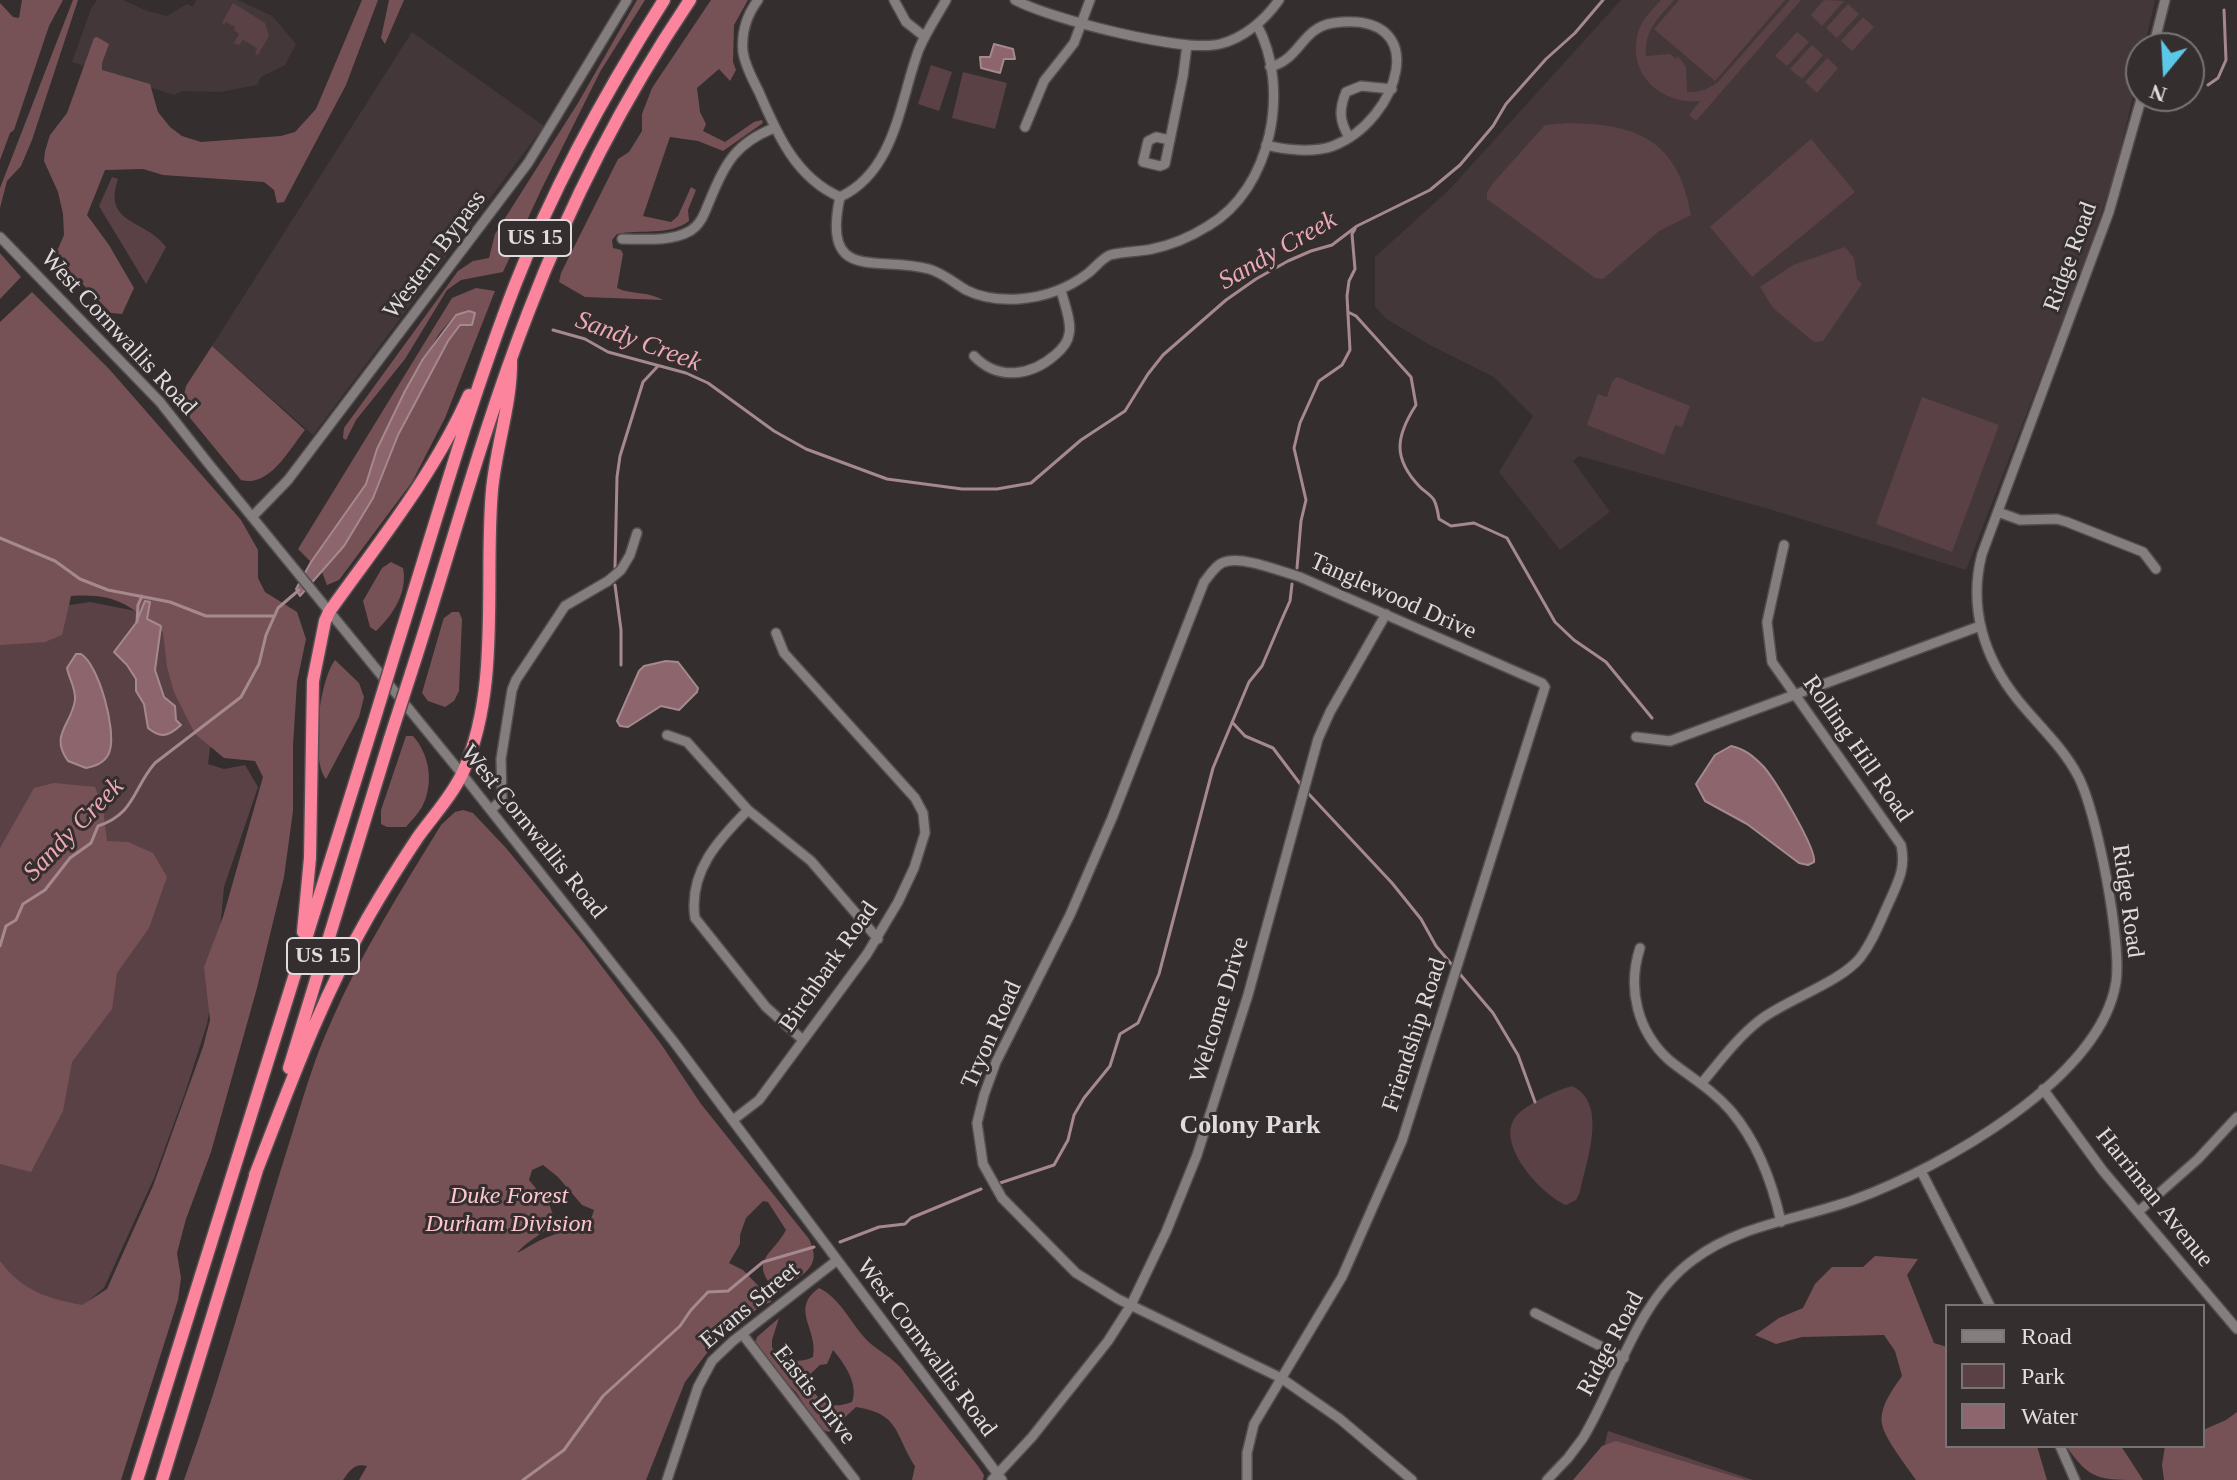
<!DOCTYPE html>
<style>
body{margin:0}
#map{position:relative;width:2237px;height:1480px;overflow:hidden;background:#342e2f;font-family:"Times New Roman",serif}
canvas{display:block}
.legend{position:absolute;left:1945px;top:1304px;width:260px;height:144px;box-sizing:border-box;background:#342e2f;border:2px solid #797475;margin:0;padding:10px 14px;list-style:none;font-size:24px;color:#e0dcdd}
.legend li{display:flex;align-items:center;gap:16px;height:40px}
.legend b{width:40px;border:2px solid #797475}
.north{position:absolute;left:2125px;top:32px;width:80px;height:80px;box-sizing:border-box;background:#342e2f;border:2px solid #797475;border-radius:50%;rotate:198deg;font-size:22px;font-weight:700;line-height:32px;text-align:center;color:#e0dcdd}
.north::after{content:'';display:block;margin:auto;width:28px;height:36px;background:#5ac8e6;clip-path:polygon(50% 0,100% 100%,50% 72%,0 100%)}
</style>
<div id="map">
<canvas width="2237" height="1480"></canvas>
<ul class="legend">
<li><b style="height:10px;background:#857e7f"></b>Road</li>
<li><b style="height:22px;background:#5a4145"></b>Park</li>
<li><b style="height:22px;background:#8c666c"></b>Water</li>
</ul>
<div class="north">N</div>
</div>
<script>
const g = document.querySelector('canvas').getContext('2d');
g.lineJoin = 'round';
function paint(path, color) { g.fillStyle = color; g.fill(path, 'evenodd'); }
function strokePath(path, color, width, dash) { g.strokeStyle = color; g.lineWidth = width; g.lineCap = dash ? 'butt' : 'round'; g.setLineDash(dash || []); g.stroke(path); }
function write(font, color, halo, rows, align = 'center') {
  g.font = font + ' "Times New Roman",serif'; g.lineWidth = 6; g.setLineDash([]); g.textBaseline = 'middle'; g.strokeStyle = halo; g.fillStyle = color; for (const [text, x, y, turn = 0] of rows) {
    g.save(); g.translate(x, y); g.rotate((+turn || 0) * Math.PI / 180); g.textAlign = isNaN(turn) ? turn : align; if (halo) g.strokeText(text, 0, 0); g.fillText(text, 0, 0); g.restore();
  }
}
paint(new Path2D(`
 M97 0H123L147 11 167 16 187 4 193 7 196 0H238L272 16 296 44 285 65 261 77 257 85 220 92 183 91 174 95 72 62 91 9Z
 M1621 0H2155L2144 48H2141V61L2116 169 2084 265 1966 570 1769 509 1579 456 1573 461 1610 512 1560 550 1499 472 1533 416 1494 377 1428 344 1385 318 1375 306V257L1449 190Z
 M412 32 544 126 313 435 212 346Z`), '#443739');
paint(new Path2D(`
 M1661 0H1674C1658 18 1644 31 1646 56L1670 54 1676 59 1678 56 1686 67 1687 92C1699 93 1708 89 1718 82L1790 0H1801L1696 121 1689 115 1700 101C1660 105 1625 72 1639 30 1643 18 1653 9 1661 0Z
 M1679 0H1785L1715 81 1654 29Z
 M1824 0 1844 1 1822 26 1811 15Z
 M233 3 265 23 269 36 258 55 255 54 257 48 243 40 239 45 234 43 239 34 234 30 235 27 226 22 224 25 222 23Z
 M1848 4 1859 14 1837 38 1826 28Z
 M1863 17 1874 27 1852 51 1841 41Z
 M1797 32 1809 42 1787 66 1775 56Z
 M1812 45 1823 55 1802 79 1790 69Z
 M1827 58 1838 68 1817 93 1805 82Z
 M931 65 952 72 939 111 918 104Z
 M963 72 1007 83 995 129 952 118Z
 M1569 123C1639 124 1678 141 1691 215L1659 231 1603 279 1595 278 1487 199V192L1494 182 1545 125Z
 M1811 139 1855 192 1752 277 1710 227Z
 M112 177 118 179C102 225 146 219 166 247L146 284 99 206Z
 M1845 247 1854 258 1857 279 1862 284 1823 341 1814 342 1773 308 1760 287 1793 265Z
 M1617 377 1690 406 1682 427 1675 425 1664 455 1587 425 1598 394 1607 397 1612 382Z
 M1922 397 1999 425 1952 552 1876 524Z
 M0 548 38 567 70 605 90 602 151 614 167 626 212 732 208 764 224 769 245 765 258 787 224 887 216 973 207 1024 185 1093 154 1178 104 1288 81 1307 0 1294Z
 M1572 1086C1609 1103 1586 1162 1580 1192L1576 1200 1566 1205C1542 1195 1499 1148 1513 1121 1520 1106 1557 1090 1572 1086Z
 M1608 1431 1753 1480H1586L1598 1471Z`), '#5a4145');
paint(new Path2D(`
 M22 0H63L49 26 14 130 10 133 0 160V3L13 17 19 18Z
 M73 0H78L32 140 21 166 7 181 0 208V188Z
 M362 0H378L346 85 284 202 277 203 274 190 264 182 163 175 143 169 105 170 87 215 109 245 134 288 122 314 111 313 55 256 64 235 63 214 58 192 44 161 45 151 50 135 67 113 94 38 97 37 109 44 102 63V70L150 84 158 112 170 127 182 136 201 142 281 136 295 132 316 109Z
 M389 0H404L385 44 381 38Z
 M637 0H645L600 72 542 188 503 272 461 280 447 290 405 359 356 420 346 440 343 438 344 428 458 271 473 261 489 258 495 234 578 103Z
 M711 0H748L734 25 733 62 736 70 730 81 719 69 697 88 700 112 706 124 703 131 725 142 754 122 762 120 763 123 723 151 698 141 670 137 643 216 671 222 678 216 691 187 696 190 688 210 689 221C670 236 640 229 617 234L612 240 613 248 621 250 623 254 617 288C632 295 647 291 663 300L585 297 559 282 561 273 618 159 629 152 642 131V114L652 88Z
 M0 253 21 277 0 299Z
 M476 288 495 291 445 418 412 482 339 580 327 585 322 572 344 546 373 498 398 435 448 341 460 325 455 315 439 334 405 391 377 449 366 484 311 562 298 549 452 298Z
 M32 292 110 370 241 520 258 550V578L265 592 297 612 306 639 297 682 293 745V811L284 877 257 988 211 1152 186 1219 177 1253 181 1278 178 1300 121 1480H0V1261C22 1291 47 1298 82 1305L107 1289 153 1186 203 1047 210 1020 204 967 223 917 263 777 255 761 224 758 195 734 174 692 167 667 163 632C128 605 117 593 71 596L62 635 45 642 0 645V322Z
 M212 346 305 430C290 448 270 488 241 480L181 407 186 386Z
 M391 562 403 568C408 592 393 615 376 631L370 627 363 601 382 568Z
 M452 612H459L462 619 459 691 454 701 445 707 428 701 422 693 442 624 444 618Z
 M335 660 359 683 364 697 359 717 326 779C310 758 319 681 335 660Z
 M406 736H413C430 755 434 784 422 807 418 814 411 821 406 827H387L381 824V810Z
 M54 783 95 787 103 808 107 841 128 842 153 853 167 877 149 928 117 973 112 1009 72 1062 63 1111 31 1172 0 1164V848L34 788Z
 M463 810 473 813 506 848 584 943 661 1044 701 1104 809 1239C824 1269 800 1274 780 1292L776 1291C748 1260 772 1256 786 1230L768 1202 763 1201 746 1218 740 1235V1244L729 1263 743 1270 771 1299V1302L761 1306 728 1332 710 1349 685 1382 646 1480H359L367 1466C355 1463 350 1470 343 1480H184C225 1367 255 1251 291 1137 303 1098 314 1059 331 1022 361 953 402 889 441 825L455 812ZM543 1165 558 1177 582 1205 594 1210C589 1232 570 1229 553 1235 540 1239 529 1247 517 1253 527 1240 547 1233 555 1220L549 1204 529 1180 532 1170Z
 M1875 1256 1918 1259 1907 1275 1934 1343 1947 1347V1446H2037L2047 1480H1916C1908 1468 1884 1438 1882 1424 1879 1407 1893 1389 1902 1376L1895 1351 1884 1335 1802 1337 1776 1344 1755 1335 1779 1318 1803 1308 1815 1284 1832 1267H1863Z
 M819 1288C842 1299 852 1327 871 1344 881 1352 892 1358 901 1368L978 1466 984 1475 983 1480H912L915 1466C894 1433 900 1414 856 1407L829 1432 820 1429 796 1392 767 1364 755 1343 757 1337 779 1318 772 1340V1348C785 1359 797 1365 813 1357 819 1330 789 1309 819 1288ZM833 1350C844 1363 859 1384 852 1402 827 1411 822 1401 805 1383L806 1378 820 1365 827 1364Z
 M2237 1412V1480H2164L2162 1465 2165 1446H2203V1430L2226 1420Z
 M1616 1441 1746 1480H1573L1602 1446Z
 M2066 1446H2121L2143 1480C2098 1480 2090 1480 2066 1446Z`), '#765257');
const water = new Path2D(`
 M994 44 1013 49 1015 59H1004L1000 73 981 68 980 57H990Z
 M469 311 475 313 472 325H460L448 341 398 435 373 498 344 546 300 596 296 589 311 562 366 484 377 449 405 391 423 359 456 315Z
 M145 601 150 602 147 619 161 626 155 670 164 697 175 706 176 720 181 725C169 736 161 739 148 728L144 704 136 691V679L127 665 114 652 136 623Z
 M76 654H81C99 665 116 729 110 750 107 762 97 766 86 768L68 761C49 735 72 724 75 700 76 688 69 679 67 668Z
 M666 661 678 662 698 688 697 692 679 710 661 706 628 727 620 726 617 721 639 671 644 666Z
 M1731 746C1745 749 1753 756 1763 766 1774 778 1817 849 1814 862L1808 865 1799 863 1747 824 1705 801 1696 784 1715 755Z`);
paint(water, '#8c666c');
strokePath(water, '#a5898e', 2);
strokePath(new Path2D(`
 M2208 85 2218 78 2226 60 2224 10
 M1348 312 1356 316 1411 377 1416 405C1396 436 1392 458 1420 487 1424 491 1431 495 1434 500 1437 506 1438 513 1439 519L1451 526 1474 523 1507 538 1555 622 1574 640 1606 662 1652 718
 M553 330 585 339 608 352 686 373 708 383 774 431 806 449 887 479 962 489H997L1031 483 1081 440 1125 411 1148 374 1163 355 1226 300 1256 279 1288 261 1311 251 1332 245 1357 226 1430 190 1460 165 1493 126 1506 104 1546 59 1575 33 1603 0
 M0 538 55 561 80 579 108 590 170 602 206 616H274
 M615 568 617 477 620 456 643 382 658 366
 M1297 568 1301 521 1306 500 1294 448 1300 423 1319 381 1342 365 1350 350 1347 296 1349 281 1355 269 1352 234 1355 229
 M615 585 621 630V665
 M137 622 138 605 142 596
 M1232 722 1245 736 1273 748 1301 785
 M1306 791 1392 883 1421 919 1436 946 1493 1013 1518 1055 1535 1102
 M0 946 6 926 16 920 23 904 45 890 70 858 91 843 98 826C135 814 133 788 155 763L241 697 259 664 266 635 278 608 299 590
 M1000 1183 1054 1165 1068 1140 1074 1115 1084 1098 1110 1066 1120 1034 1138 1023 1159 974 1213 768 1249 682 1262 666 1282 619 1290 601 1292 584
 M840 1242 879 1227 905 1224 911 1218 981 1189
 M523 1480 564 1450 603 1396 680 1326 691 1310 708 1292 728 1291 763 1262 814 1247`), '#a5898e', 3);
const minor = new Path2D(`
 M758 0C746 16 741 32 743 52 745 66 753 80 759 92 777 134 796 178 840 197
 M894 0 906 22 925 37
 M946 0C937 16 926 32 919 49 900 99 896 171 840 197 821 284 877 255 929 269 943 273 954 283 966 290 982 298 1002 300 1019 299 1045 297 1067 289 1087 274 1095 268 1101 259 1110 255 1124 251 1139 252 1152 249 1172 245 1192 236 1208 226 1272 189 1291 87 1257 25
 M1015 0C1051 19 1183 53 1220 44 1244 38 1265 20 1279 0
 M2153 48 2165 0
 M1025 127 1044 81 1074 43 1090 0
 M1349 137C1339 121 1339 109 1346 92L1361 86 1392 89
 M1170 140 1156 137 1148 141 1143 162 1160 166 1165 164 1183 76 1187 45
 M1266 145C1285 150 1314 153 1333 146 1399 121 1435 9 1333 23 1301 28 1301 59 1270 67
 M0 237 160 402 208 463 462 774 674 1042 1002 1480
 M622 239C643 239 671 242 690 231 702 224 705 211 710 200 725 163 736 143 774 128
 M974 356C998 381 1031 376 1055 355 1061 350 1068 343 1069 334 1072 322 1064 303 1061 290
 M1998 512 2020 520 2057 519 2067 522 2143 552 2156 569
 M252 517 288 480 528 163 627 0
 M667 735 687 742 748 810 811 861 878 939
 M1636 737 1670 741 1980 626
 M491 810 502 799 501 759 512 690 516 680 565 606 608 581 621 570 630 555 637 533
 M748 810C719 839 688 872 695 918L766 1007 803 1040
 M1640 948C1627 988 1637 1031 1669 1060 1690 1077 1713 1090 1731 1111 1758 1143 1772 1181 1781 1222
 M1702 1083C1720 1061 1738 1037 1760 1020 1788 999 1839 983 1860 958 1874 940 1881 919 1891 898 1899 880 1906 866 1901 845L1772 662 1767 622 1784 545
 M2043 1089 2103 1171 2237 1329
 M733 1120 759 1100 867 954 898 902 914 868 925 833 923 813 915 798 784 653 776 633
 M1921 1171 1990 1306
 M2138 1212 2198 1159 2237 1117
 M1535 1313 1624 1358
 M743 1335 855 1480
 M2060 1446 2075 1480
 M667 1480 698 1387 712 1361 733 1341 836 1261
 M992 1480 1032 1437 1108 1341 1131 1305 1166 1232 1197 1155 1248 995 1318 739 1330 712 1386 614
 M1247 1480V1453L1254 1424 1342 1277 1402 1141 1545 687 1542 683 1300 577C1282 572 1240 554 1222 563 1215 566 1209 576 1204 582L1112 818 1070 915 996 1062 984 1095 977 1123 983 1164 1002 1198 1076 1273 1118 1299 1281 1378 1340 1419 1412 1480
 M1547 1480 1568 1458 1583 1438C1618 1380 1636 1302 1693 1260 1740 1224 1802 1219 1856 1199 1940 1168 2101 1079 2116 982 2122 943 2097 812 2078 776 2063 747 2038 725 2018 700 1984 658 1968 607 1982 554L2109 212 2142 96`);
const highway = new Path2D(`
 M396 649C434 528 469 404 515 285 554 185 606 91 664 0
 M411 673C450 553 482 431 528 313 570 203 624 98 690 0
 M303 932 310 858 313 681 325 621 329 612C379 542 434 474 469 395
 M289 1068 390 738
 M255 1175C289 1088 320 1001 367 919 383 891 400 864 418 837 433 816 452 796 463 772 501 688 484 581 492 490 496 446 512 403 511 359
 M137 1480 374 721
 M162 1480 257 1170`);
strokePath(minor, '#524d4e', 12);
strokePath(highway, '#524d4e', 15);
strokePath(minor, '#857e7f', 9);
strokePath(highway, '#fc859d', 12);
const highwayBridge = new Path2D(`
 M374 721 396 649
 M390 738 411 673`);
strokePath(highwayBridge, '#524d4e', 15, []);
strokePath(highwayBridge, '#fc859d', 12);
for (const [x, y, w] of [
 [535,238,72],
 [323,956,72]
]) { const box = new Path2D(); box.roundRect(x - w / 2, y - 18, w, 36, 6); g.fillStyle = '#342e2f'; g.fill(box); strokePath(box, '#e0dcdd', 2); }
write('bold 22px', '#e0dcdd', null, [
 ["US 15",535,238],
 ["US 15",323,956]
]);
write('24px', '#e0dcdd', '#342e2f', [
 ["Western Bypass",435,255,-53],
 ["Ridge Road",2071,257,-70],
 ["West Cornwallis Road",118,333,47],
 ["Tanglewood Drive",1393,597,24],
 ["Rolling Hill Road",1857,749,55],
 ["West Cornwallis Road",533,832,51],
 ["Ridge Road",2127,901,82],
 ["Birchbark Road",829,967,-55],
 ["Welcome Drive",1220,1010,-73],
 ["Tryon Road",992,1035,-66],
 ["Friendship Road",1415,1035,-72],
 ["Harriman Avenue",2154,1198,51],
 ["Evans Street",750,1306,-40],
 ["Ridge Road",1611,1344,-62],
 ["West Cornwallis Road",926,1348,53],
 ["Eastis Drive",814,1395,52]
]);
write('italic 24px', '#fdc7cf', '#342e2f', [
 ["Duke Forest",509,1197],
 ["Durham Division",509,1225]
]);
write('italic 26px', '#eca9b4', '#342e2f', [
 ["Sandy Creek",1278,251,-30],
 ["Sandy Creek",638,342,20],
 ["Sandy Creek",74,830,-46]
]);
write('bold 26px', '#e0dcdd', '#342e2f', [
 ["Colony Park",1250,1126]
]);
</script>
